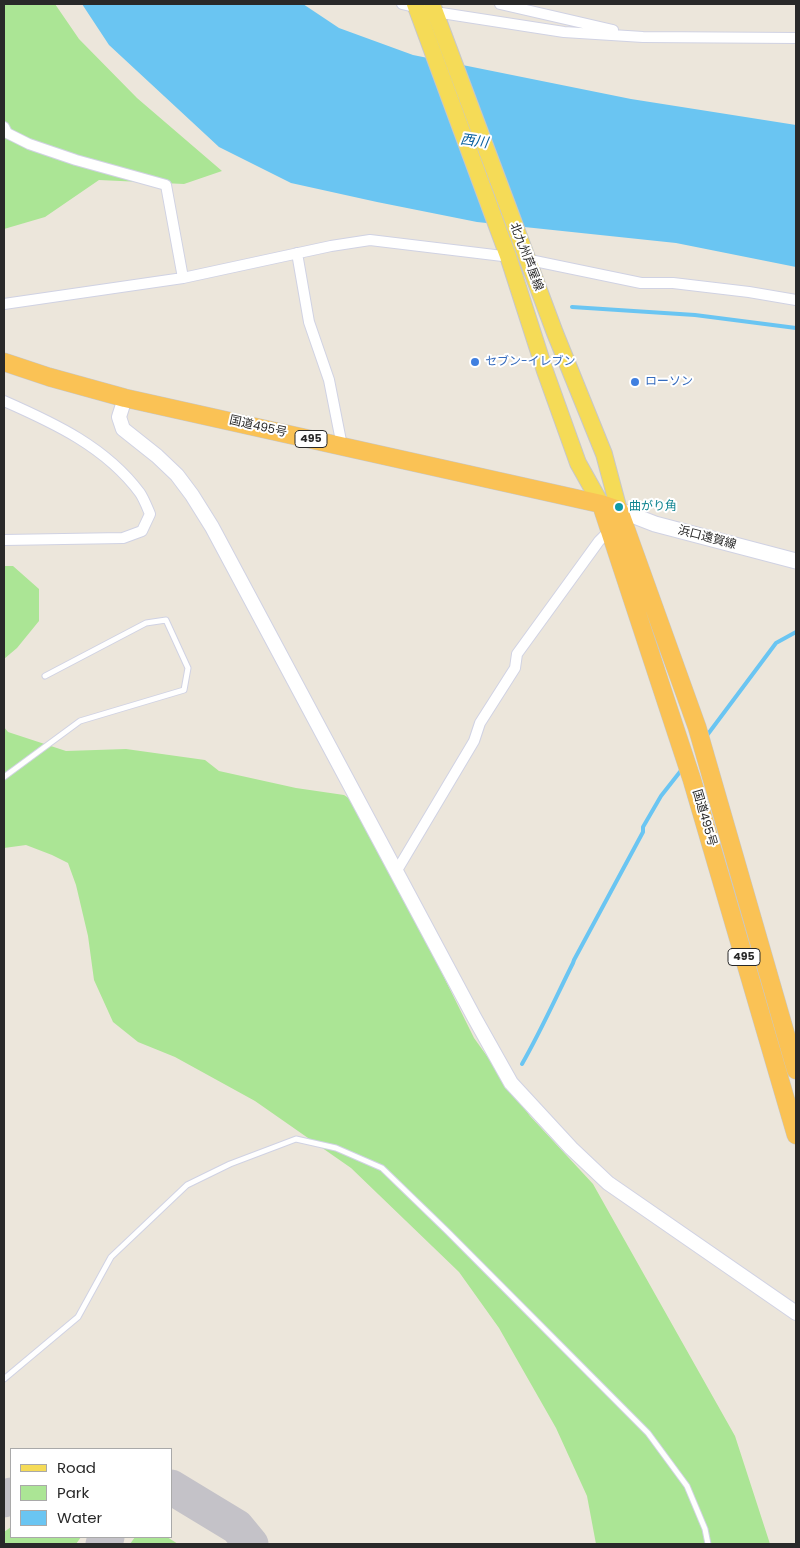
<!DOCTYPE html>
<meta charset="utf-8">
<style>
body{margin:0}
#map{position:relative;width:800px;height:1548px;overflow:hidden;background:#ece6db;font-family:Poppins,sans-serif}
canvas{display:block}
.frame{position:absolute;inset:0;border:5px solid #292929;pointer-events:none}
.legend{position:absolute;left:10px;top:1448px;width:162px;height:90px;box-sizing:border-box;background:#fff;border:1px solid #a9a9a9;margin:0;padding:6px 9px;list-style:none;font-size:15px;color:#292929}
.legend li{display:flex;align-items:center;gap:10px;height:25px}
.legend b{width:25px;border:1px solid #a9a9a9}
</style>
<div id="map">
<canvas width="800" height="1548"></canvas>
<div class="frame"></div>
<ul class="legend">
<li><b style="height:6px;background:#f5db57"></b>Road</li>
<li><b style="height:14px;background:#abe595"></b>Park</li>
<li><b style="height:14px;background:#6ac5f2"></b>Water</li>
</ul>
</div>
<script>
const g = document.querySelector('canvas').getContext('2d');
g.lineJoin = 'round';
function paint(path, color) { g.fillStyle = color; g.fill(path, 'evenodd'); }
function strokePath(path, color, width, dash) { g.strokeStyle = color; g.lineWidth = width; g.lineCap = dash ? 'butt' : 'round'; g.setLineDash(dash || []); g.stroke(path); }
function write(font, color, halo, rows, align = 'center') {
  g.font = font + ' Poppins,"Noto Sans JP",sans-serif'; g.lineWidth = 4; g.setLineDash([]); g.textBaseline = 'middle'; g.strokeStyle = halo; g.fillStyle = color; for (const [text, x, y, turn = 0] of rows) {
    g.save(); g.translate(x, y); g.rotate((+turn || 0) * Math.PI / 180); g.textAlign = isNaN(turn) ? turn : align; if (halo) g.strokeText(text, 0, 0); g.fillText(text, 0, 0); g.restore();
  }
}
paint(new Path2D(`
 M4 4H55L79 39 137 98 222 171 184 184 99 180 45 217 4 229Z
 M4 566H13L39 589V621L17 648 4 659Z
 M4 727 8 732 66 751 126 749 205 760 219 771 296 788 344 795 359 805 474 1038 530 1116 593 1184 735 1436 770 1544H596L587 1496 556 1428 499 1328 459 1272 351 1168 255 1101 175 1057 138 1042 113 1022 94 980 88 936 76 885 68 863 52 855 26 845 4 848Z
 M11 1527V1537H81L76 1544H4V1532Z
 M135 1537H167L178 1544H130Z`), '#abe595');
paint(new Path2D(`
 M82 4H303L339 28 413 55 631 99 796 125V267L676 243 477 222 377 202 291 183 219 147 109 45Z`), '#6ac5f2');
strokePath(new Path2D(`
 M572 307 695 315 796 328
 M705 738 776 643 796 632
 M522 1064C541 1031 556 997 573 963L574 960 643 832V827L661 796 683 768`), '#6ac5f2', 4);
strokePath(new Path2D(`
 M171 1487 237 1527 251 1544
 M4 1500 11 1495
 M103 1544 107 1537`), '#c4c2c8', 35);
const service = new Path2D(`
 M4 777 80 721 184 690 188 668 166 620 146 623 45 676
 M4 1379 78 1317 111 1257 187 1185 230 1164 296 1139 336 1148 382 1168 447 1231 648 1433 687 1486 705 1529 708 1544`);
const minor = new Path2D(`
 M402 4 435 12 564 32 643 37 796 38
 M500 4 613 30
 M4 127 7 133 29 144 76 160 166 185 183 278
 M297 253 309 322 329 380 342 446
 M525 259 641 283H673L749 292 796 300
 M4 304 183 278 331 246 370 240 511 257
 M4 401C54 423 106 447 140 493 144 499 147 507 150 514L142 531 123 538 4 540
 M396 872 474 741 480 723 515 668 517 654 599 541 610 530`);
const tertiary = new Path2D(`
 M125 398 119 417 123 429 157 456 177 475 192 495 212 527 474 1017 511 1083 571 1148 608 1183 796 1313`);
const secondary = new Path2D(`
 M619 510 655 524 796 561`);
const primary = new Path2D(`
 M415 4 508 256 545 371 578 463 601 504
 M432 4 555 333 604 454 619 510`);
const trunk = new Path2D(`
 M4 362 49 377 125 398 601 504 619 510 697 727 796 1070
 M601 504 692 780 796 1135`);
strokePath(service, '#d0d2e3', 7);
strokePath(minor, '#d0d2e3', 12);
strokePath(tertiary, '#d0d2e3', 16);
strokePath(secondary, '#d0d2e3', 17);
strokePath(primary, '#c7c7c7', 18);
strokePath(trunk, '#c7c7c7', 19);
strokePath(service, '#fff', 5);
strokePath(minor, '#fff', 10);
strokePath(tertiary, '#fff', 14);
strokePath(secondary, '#fff', 15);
strokePath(primary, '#f5db57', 16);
strokePath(trunk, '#fac255', 18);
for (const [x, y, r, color] of [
 [475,362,5,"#3f7fe0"],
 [635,382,5,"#3f7fe0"],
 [619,507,5,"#0f9aa8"]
]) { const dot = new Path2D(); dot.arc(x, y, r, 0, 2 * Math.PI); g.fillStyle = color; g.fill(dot); strokePath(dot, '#fff', 2); }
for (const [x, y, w] of [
 [311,439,32],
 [744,957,32]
]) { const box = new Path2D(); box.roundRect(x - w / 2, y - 8.5, w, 17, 4); g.fillStyle = '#fff'; g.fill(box); strokePath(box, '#292929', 1); }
write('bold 11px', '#292929', null, [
 ["495",311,439],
 ["495",744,957]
]);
write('12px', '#292929', '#fff', [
 ["北九州芦屋線",526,257,69],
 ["国道495号",258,427,13],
 ["浜口遠賀線",707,538,15],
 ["国道495号",704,818,74]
]);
write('12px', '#366cbe', '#fff', [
 ["セブン-イレブン",485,362],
 ["ローソン",645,382]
], 'left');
write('12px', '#0d838f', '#fff', [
 ["曲がり角",629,507]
], 'left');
write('italic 14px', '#09609e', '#fff', [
 ["西川",474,142,8]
]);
</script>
